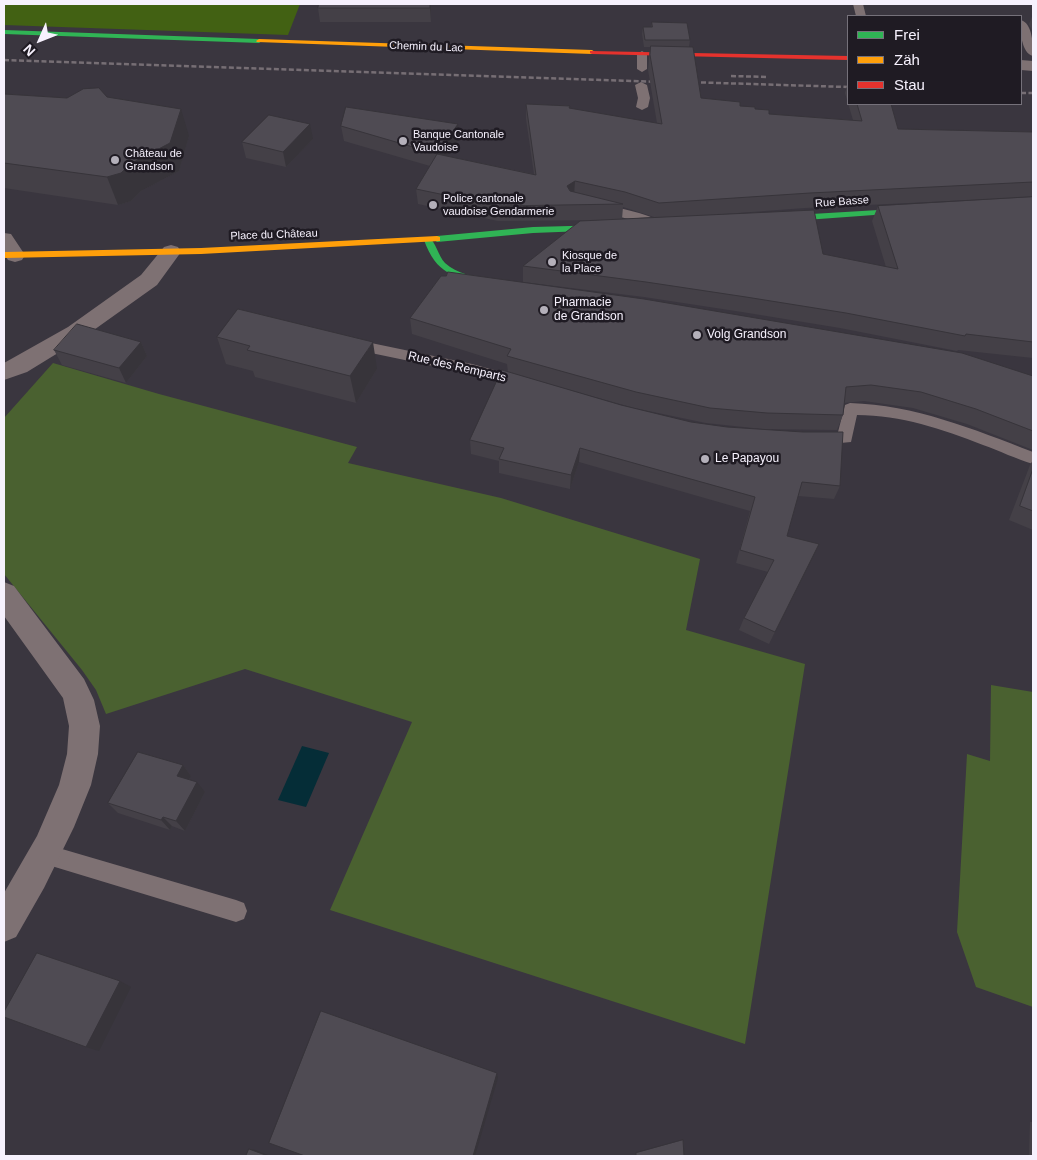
<!DOCTYPE html>
<meta charset="utf-8">
<style>
body{margin:0}
#map{position:relative;width:1037px;height:1160px;overflow:hidden;background:#3a363f;font-family:Helvetica,sans-serif}
canvas{display:block}
.frame{position:absolute;inset:0;border:5px solid #f6f1fd;pointer-events:none}
.legend{position:absolute;left:847px;top:15px;width:175px;height:90px;box-sizing:border-box;background:#1f1b23;border:1px solid #75717a;margin:0;padding:6px 9px;list-style:none;font-size:15px;color:#f6f1fd}
.legend li{display:flex;align-items:center;gap:10px;height:25px}
.legend b{width:25px;border:1px solid #75717a}
.north{position:absolute;left:15px;top:15px;width:50px;height:50px;-webkit-text-stroke:4px #1f1b23;paint-order:stroke;rotate:226deg;font-size:14px;font-weight:700;line-height:20px;text-align:center;color:#f6f1fd}
.north::after{content:'';display:block;margin:auto;width:18px;height:22px;background:#f6f1fd;clip-path:polygon(50% 0,100% 100%,50% 72%,0 100%)}
</style>
<div id="map">
<canvas width="1037" height="1160"></canvas>
<div class="frame"></div>
<ul class="legend">
<li><b style="height:6px;background:#30b455"></b>Frei</li>
<li><b style="height:6px;background:#ff9f0a"></b>Zäh</li>
<li><b style="height:6px;background:#e5322d"></b>Stau</li>
</ul>
<div class="north">N</div>
</div>
<script>
const g = document.querySelector('canvas').getContext('2d');
g.lineJoin = 'round';
function paint(path, color) { g.fillStyle = color; g.fill(path, 'evenodd'); }
function strokePath(path, color, width, dash) { g.strokeStyle = color; g.lineWidth = width; g.lineCap = dash ? 'butt' : 'round'; g.setLineDash(dash || []); g.stroke(path); }
function write(font, color, halo, rows, align = 'center') {
  g.font = font + ' Helvetica,sans-serif'; g.lineWidth = 5; g.setLineDash([]); g.textBaseline = 'middle'; g.strokeStyle = halo; g.fillStyle = color; for (const [text, x, y, turn = 0] of rows) {
    g.save(); g.translate(x, y); g.rotate((+turn || 0) * Math.PI / 180); g.textAlign = isNaN(turn) ? turn : align; if (halo) g.strokeText(text, 0, 0); g.fillText(text, 0, 0); g.restore();
  }
}
paint(new Path2D(`
 M53 363 159 394 357 447 348 463 501 498 700 559 686 630 805 664 745 1044 330 910 412 722 245 669 106 714 96 690 82 670 4 574V418Z
 M991 685 1033 692V1007L976 987 957 932 967 754 990 761Z`), '#4a6130');
paint(new Path2D(`
 M4 4H300L288 35 4 25Z`), '#426113');
paint(new Path2D(`
 M302 746 329 753 306 807 278 800Z`), '#052d37');
paint(new Path2D(`
 M853 4H863L866 16H856Z
 M1021 20C1033 24 1033 45 1033 56 1021 53 1020 30 1021 20Z
 M642 51 647 54V69L642 72 637 69V54Z
 M641 82 647 85 650 98 648 107 642 110 636 107 638 98 635 85Z
 M599 204C616 208 654 213 665 226L659 230 637 221 595 211 593 208Z
 M352 339 472 364 527 379 529 383 527 387 522 388 472 374 347 348 345 344 347 340Z
 M850 403C915 405 973 429 1033 452V464C1016 459 1000 451 983 445 942 429 901 415 857 415L851 442 819 445 813 443 811 439 813 435 838 432 845 405Z
 M45 844 236 900 244 903 247 911 244 919 236 922 45 864 38 861 34 854 38 847Z`), '#7e7173');
paint(new Path2D(`
 M1021 60 1033 61V71L1021 70Z
 M4 233 11 234 25 255 22 260 15 262 8 260 4 254Z
 M171 245 178 247 181 252 157 285 84 337 27 372 4 380V363L68 327 141 275 164 247Z
 M4 582 14 586 84 679 94 700 100 726 98 754 91 785 74 827 44 888 16 937 4 942V893L37 836 59 785 67 754 69 726 63 698 4 616Z`), '#7e7173');
paint(new Path2D(`
 M4 30 259 39 262 41 259 43 4 34Z
 M912 208 916 210 915 212 778 222 774 219 778 216Z
 M607 225 610 226V230L533 233 437 242 433 239 437 236 533 227Z
 M428 237C436 241 438 256 445 263 457 274 474 276 489 280V284L486 285C454 277 436 274 424 240Z`), '#30b455');
paint(new Path2D(`
 M259 39 592 50 595 52 592 54 257 42 256 41Z
 M437 236 440 237V241L201 254 4 258V252L201 248Z`), '#ff9f0a');
paint(new Path2D(`
 M590 51 848 56V60L592 54 590 53Z`), '#e5322d');
strokePath(new Path2D(`
 M4 60 663 82
 M731 76 768 77
 M686 82 848 87
 M1021 93H1033`), '#766e74', 2.5, [5, 2.5]);
paint(new Path2D(`
 M431 4V22H320L318 8Z
 M1033 14V33L1029 24Z
 M652 22 690 40 689 47 701 98 755 109 769 114 853 120 845 93 848 82V104H891L898 129 1033 132V197L805 208 711 215 823 254 886 267 872 221 878 206 1033 197V358L958 350 957 351 840 328 742 312 644 297 523 282V266L609 220 498 221 418 204 416 189 430 166 344 141 341 126 459 139 447 156 534 174 526 119V104L570 106V109L657 123 648 70 650 47H644L642 34 643 27H651ZM623 207 654 217 622 219Z
 M4 94 67 98 107 97 189 136 179 171 141 191 131 201 118 205 4 188Z
 M313 139 286 167 246 158 242 142Z
 M410 318 1033 376V450L967 424 913 408 864 401 844 403 843 415 837 430 762 429 706 423 634 408 517 375 840 486 834 499 798 496 787 536 819 544 769 644 739 630 744 618 768 572 736 563 750 511 579 462 570 489 499 473V461L471 454 470 440 508 372 507 364 412 334Z
 M217 337 377 369 356 403 255 377 253 371 226 364Z
 M141 342 147 356 126 383 62 365 54 350Z
 M1033 460V530L1009 520 1030 465Z
 M183 765 191 776 189 779 205 792 185 831 172 826 170 830 118 813 108 803Z
 M1030 1122H1033V1156H1029Z`), '#444047');
paint(new Path2D(`
 M430 4H431V22L430 8Z
 M181 109 189 136 179 171 141 191 131 201 118 205 107 177Z
 M310 124 313 139 286 167 283 152Z
 M458 124 459 139 438 169 437 154Z
 M575 181 574 196 567 186Z
 M141 342 147 356 126 383 119 368Z
 M373 342 377 369 356 403 350 376Z
 M580 448 579 462 570 489 571 475Z
 M819 544 813 557 769 644Z
 M183 765 191 776 185 786 177 776Z
 M197 782 205 792 185 831 176 821Z
 M163 817 172 826 170 830 161 820Z
 M120 981 131 987 99 1051 86 1047Z
 M497 1073 498 1078 475 1156H473Z
 M249 1149H253L270 1156H268Z`), '#37343a');
const building = new Path2D(`
 M319 4H430V8H318Z
 M652 22 687 23 690 40H645L643 27H652Z
 M651 46 693 47 701 98 740 102V106L755 107V109L769 110V114L862 121 857 104H891L898 129 1033 132V182L810 193 659 203 625 192 575 181 567 186 570 191 623 204 498 206 416 189 437 154 536 175 526 104 570 106 569 108 662 124 650 55Z
 M99 88 107 97 181 109 170 143 130 164 121 173 107 177 4 163V94L67 98 83 89Z
 M346 107 458 124 437 154 341 126Z
 M269 115 310 124 283 152 242 142Z
 M1033 197V342L966 334 965 336 846 313 746 297 646 282 523 266 580 221 814 210 823 254 898 269 878 206Z
 M448 272 644 299 962 353 1033 376V431L976 409 921 392 871 385 846 387 843 415 767 413 710 408 636 392 507 356 511 349 410 318 441 276H446Z
 M238 309 373 342 350 376 247 350 250 346 217 337Z
 M77 324 141 342 119 368 54 350Z
 M502 370 621 405 691 422 727 427 803 432H843L840 486 802 482 787 536 819 544 775 632 744 618 774 560 740 550 755 497 580 448 571 475 499 459 504 448 470 440Z
 M1033 469V511L1020 506Z
 M138 752 183 765 177 776 197 782 176 821 163 817 161 820 108 803Z
 M37 953 120 981 86 1047 4 1017V1012Z
 M321 1011 497 1073 473 1156H305L269 1143Z
 M683 1140 684 1156H636V1153Z
 M249 1149 268 1156H246Z`);
paint(building, '#4f4b53');
strokePath(building, '#37343a', 1);
for (const [x, y, r, color] of [
 [403,141,5,"#b4b0ba"],
 [115,160,5,"#b4b0ba"],
 [433,205,5,"#b4b0ba"],
 [552,262,5,"#b4b0ba"],
 [544,310,5,"#b4b0ba"],
 [697,335,5,"#b4b0ba"],
 [705,459,5,"#b4b0ba"]
]) { const dot = new Path2D(); dot.arc(x, y, r, 0, 2 * Math.PI); g.fillStyle = color; g.fill(dot); strokePath(dot, '#1f1b23', 2); }
write('11px', '#f6f1fd', '#1f1b23', [
 ["Chemin du Lac",426,47,2],
 ["Rue Basse",842,202,-4],
 ["Place du Château",274,235,-2]
]);
write('11px', '#f6f1fd', '#1f1b23', [
 ["Banque Cantonale",413,135],
 ["Vaudoise",413,148],
 ["Château de",125,154],
 ["Grandson",125,167],
 ["Police cantonale",443,199],
 ["vaudoise Gendarmerie",443,212],
 ["Kiosque de",562,256],
 ["la Place",562,269]
], 'left');
write('12px', '#f6f1fd', '#1f1b23', [
 ["Pharmacie",554,303],
 ["de Grandson",554,317],
 ["Volg Grandson",707,335],
 ["Le Papayou",715,459]
], 'left');
write('12px', '#f6f1fd', '#1f1b23', [
 ["Rue des Remparts",457,367,13]
]);
</script>
